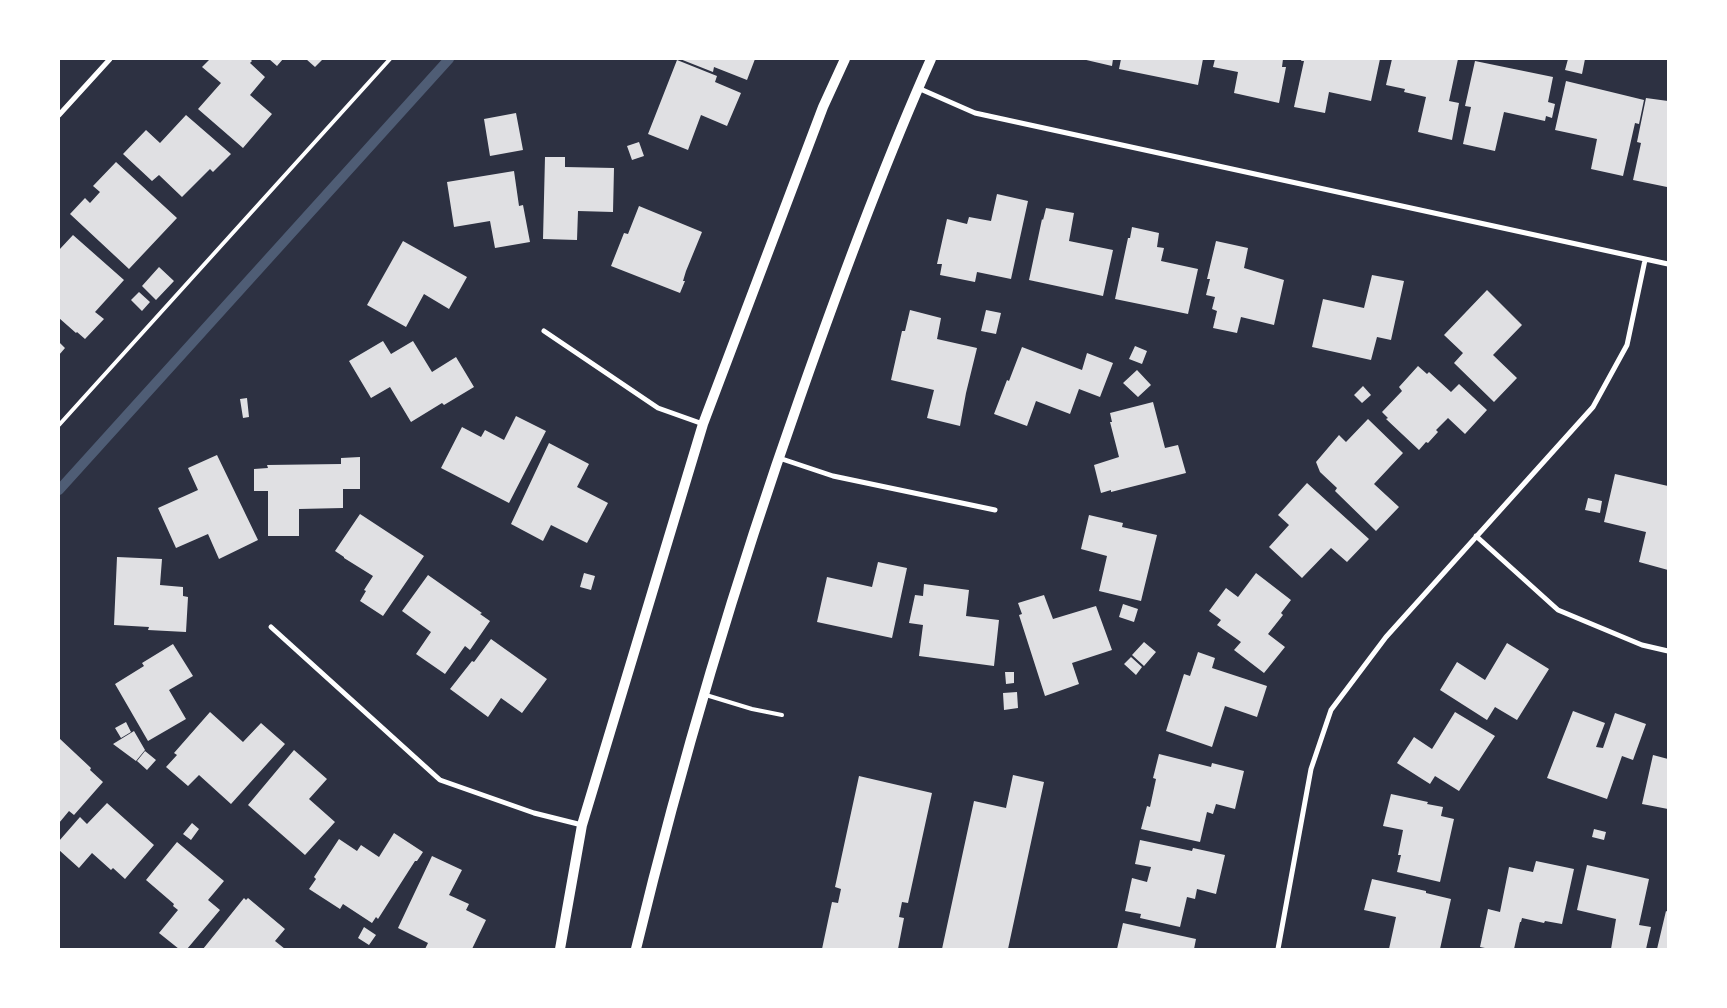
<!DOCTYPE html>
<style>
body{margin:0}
#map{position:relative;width:1727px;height:1008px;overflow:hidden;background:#2d3142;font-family:Arial,sans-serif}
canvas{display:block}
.frame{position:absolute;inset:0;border:60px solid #fff;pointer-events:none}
</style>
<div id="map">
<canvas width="1727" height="1008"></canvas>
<div class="frame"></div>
</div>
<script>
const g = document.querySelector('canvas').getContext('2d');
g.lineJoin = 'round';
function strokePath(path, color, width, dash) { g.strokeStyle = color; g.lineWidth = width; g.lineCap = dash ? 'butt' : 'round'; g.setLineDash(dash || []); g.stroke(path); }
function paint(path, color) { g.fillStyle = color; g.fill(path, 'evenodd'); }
strokePath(new Path2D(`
 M59 490 449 59`), '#4f5d75', 10);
paint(new Path2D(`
 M210 59H250L252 61 250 63 265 77 250 95 272 114 243 148 198 109 221 83 202 67Z
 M269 59H283L277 66Z
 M306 59H323L315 67Z
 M680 59H755L747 80 714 67 713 72Z
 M1082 59H1113L1112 66Z
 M1121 59H1203L1198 85 1119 69Z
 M1215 59H1283L1282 67H1286L1279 103 1234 93 1238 72 1213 67Z
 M1302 59H1380L1371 101 1329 92 1325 113 1294 107 1304 61H1301Z
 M1392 59H1458L1449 101 1459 103 1452 140 1418 132 1426 97 1404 92 1405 89 1386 85Z
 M1568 59H1585L1582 74 1565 70Z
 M677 60 717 76 715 82 741 93 727 126 701 115 688 150 648 134Z
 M1475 61 1553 77 1548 102 1555 104 1552 118 1546 116 1545 121 1504 112 1495 151 1463 144 1471 107 1465 106Z
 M1566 81 1644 100 1639 124 1635 123 1623 176 1591 169 1597 139 1555 130Z
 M1646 98 1668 101 1667 187 1633 180 1641 143 1637 142Z
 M516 113 523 150 490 156 484 119Z
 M186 115 231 154 213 172 210 169 182 197 159 175 152 181 123 154 146 130 160 143Z
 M639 142 644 156 632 160 627 146Z
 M545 157H565V167L614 168 613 212 578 211 577 240 543 239Z
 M116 162 177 218 129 269 70 214 85 198 90 203 100 192 93 186Z
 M514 171 519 206 523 205 530 242 495 248 490 221 454 227 447 182Z
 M997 194 1028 201 1011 279 977 272 975 282 940 275 942 264H937L947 219 967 224 969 217 991 221Z
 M639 206 702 232 686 271 683 281H685L680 293 611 266 624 233 628 234Z
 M1046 208 1074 213 1069 241 1113 250 1103 296 1029 280 1042 219 1043 220Z
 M1132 227 1159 233 1157 247 1164 248 1161 261 1198 269 1188 314 1115 299 1128 238H1130Z
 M73 235 124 280 95 312 104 319 85 339 77 332 76 333 59 318V250Z
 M403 241 467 277 449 309 424 294 406 327 367 305Z
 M1216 241 1248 248 1244 268 1284 280 1274 325 1241 317 1237 333 1213 328 1217 311 1212 309 1215 297 1206 295 1210 279H1207Z
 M159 267 174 281 156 300 142 286Z
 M1372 275 1404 281 1391 340 1377 337 1371 360 1312 347 1323 299 1364 308Z
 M1487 290 1522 325 1493 355 1517 378 1494 402 1454 363 1463 353 1444 335Z
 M139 292 150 302 142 311 131 300Z
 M910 310 941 318 937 339 977 348 966 393 960 426 927 418 934 390 891 380 902 331H905Z
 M986 310 1001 313 996 334 981 331Z
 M383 341 391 354 413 341 432 372 456 357 474 387 444 405 442 403 411 422 390 387 371 398 349 361Z
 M59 342 65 348 59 355Z
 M1135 346 1147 351 1142 364 1129 359Z
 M1022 347 1082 370 1087 353 1113 363 1100 397 1079 389 1070 414 1036 401 1027 426 994 414 1007 380 1009 381Z
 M1418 366 1427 374 1429 372 1451 392 1459 384 1487 410 1465 434 1448 418 1436 430 1438 432 1428 443 1426 442 1419 450 1386 419 1388 418 1382 412 1402 391 1399 387Z
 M1137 370 1151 385 1138 397 1123 383Z
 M1363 386 1371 395 1362 403 1354 395Z
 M247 398 249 417 243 418 240 399Z
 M1153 402 1165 448 1178 445 1186 473 1111 492V490L1101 493 1094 465 1119 457 1110 422H1112L1110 413Z
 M516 416 546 431 509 503 441 468 462 427 481 437 485 430 504 440Z
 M1368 419 1403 453 1374 484 1399 507 1376 531 1335 491 1337 488 1320 472 1316 462 1339 435 1346 442Z
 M549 443 589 464 577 487 608 503 587 543 551 525 543 541 511 524Z
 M217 455 258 540 219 559 208 534 176 548 158 508 198 490 188 468Z
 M360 457V489H343V508L299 509V536H268V491H254V469L268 468 267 465 341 464V458Z
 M1615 474 1668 486V570L1639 562 1646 532 1604 522Z
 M1307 483 1369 539 1347 562 1331 548 1302 578 1269 547 1289 525 1278 515Z
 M1588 498 1602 501 1600 513 1585 510Z
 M360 514 424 556 383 616 360 601 366 591 364 590 373 576 344 558V557L335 551Z
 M1089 515 1123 523 1122 527 1157 535 1141 601 1099 591 1107 556 1081 549Z
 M117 557 162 559 160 585 183 587V596L188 597 186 632 148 630 149 627 114 625Z
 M878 562 907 568 892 638 817 622 827 577 872 587Z
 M584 573 595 576 591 590 580 587Z
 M1256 573 1291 600 1281 613 1283 615 1268 634 1285 647 1264 673 1234 650 1241 642 1217 625 1221 620 1209 611 1226 588 1238 597Z
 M428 575 482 613 480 614 490 621 470 650 465 646 445 674 416 654 431 632 402 611Z
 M924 584 969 590 966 616 999 620 994 666 919 656 923 625 909 623 915 595 923 596Z
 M1044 595 1053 619 1096 606 1112 650 1072 663 1079 684 1045 696 1019 615 1022 614 1018 603Z
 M1123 604 1138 609 1134 622 1119 617Z
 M491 639 547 679 522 713 501 698 488 717 450 689 472 661 474 662Z
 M1144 642 1156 652 1144 666 1132 655Z
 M1507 643 1549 669 1517 720 1495 707 1487 720 1440 690 1457 662 1485 680Z
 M173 644 193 676 169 690 186 719 148 741 115 684 144 666 142 663Z
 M1198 652 1215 658 1212 668 1267 686 1257 717 1225 706 1212 747 1166 731 1184 674 1190 676Z
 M1131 657 1142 667 1136 675 1124 664Z
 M1005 672H1014V683L1006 684Z
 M1017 692 1018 708 1004 710 1003 693Z
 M1573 711 1605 723 1596 747 1603 748 1615 713 1646 724 1633 760 1622 756 1607 799 1547 778Z
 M210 712 243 742 261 723 285 744 231 804 199 775 188 786 166 767 177 755 174 753Z
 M1455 712 1495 736 1459 791 1435 776 1430 784 1397 763 1414 737 1432 749Z
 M126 722 131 732 121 738 115 728Z
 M134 731 145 750 136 761 113 744Z
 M59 738 91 768 90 770 103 782 74 815 69 811 59 823Z
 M294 750 327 779 309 799 335 822 305 855 248 805Z
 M145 751 156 760 147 770 137 761Z
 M1159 754 1211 767 1212 763 1244 771 1235 809 1216 804 1213 814 1207 812 1200 842 1141 829 1147 806 1150 807 1156 779 1153 778Z
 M1653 755 1668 759V809L1642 804Z
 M1013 775 1044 782 1008 949H942L974 801 1006 808Z
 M859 776 932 793 908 903 902 902 899 917 904 918 898 949H822L832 902 838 903 841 889 835 887Z
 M1391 794 1428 802 1427 804 1443 807 1441 816 1454 819 1440 882 1397 872 1401 855H1398L1403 830 1383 826Z
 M107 803 154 845 125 879 113 868 111 870 92 853 79 868 59 850V841L80 817 87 824Z
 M192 823 199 829 191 840 183 834Z
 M1594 829 1606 832 1604 840 1592 837Z
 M394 833 423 852 417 861H415L378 919 376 917 372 923 343 904 340 909 309 889 316 879 314 877 339 839 357 851 361 845 379 857Z
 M1140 840 1192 851 1193 848 1225 855 1216 894 1197 889 1195 899 1187 897 1180 927 1140 918 1141 914 1125 911 1132 878 1147 882 1151 867 1135 864Z
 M177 842 224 881 208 900 220 910 187 949H179L159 933 178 910 173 906 174 904 146 880Z
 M432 856 462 870 449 895 469 904 466 910 486 920 472 949H425L428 943 398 928Z
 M1536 861 1574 869 1562 924 1545 921 1544 923 1522 918 1521 922H1520L1514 949H1490L1480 947 1488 909 1500 912 1509 867 1533 872Z
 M1587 865 1649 879 1639 925 1651 927 1646 949H1611L1616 919 1577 910Z
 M1372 879 1426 891V893L1451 899 1440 949H1389L1396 917 1364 910Z
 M244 898 246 900 248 898 285 929 275 941 285 949H203Z
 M1666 911 1668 912V949H1657Z
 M1123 923 1196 939 1194 949H1117Z
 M364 927 376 935 369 945 358 938Z`), '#e0e0e3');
strokePath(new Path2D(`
 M59 425 390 59
 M706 695 752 709 782 715`), '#fff', 4);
strokePath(new Path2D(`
 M918 88 975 113 1668 264
 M59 115 110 59
 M544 331 658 408 703 424
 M779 458 833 476 995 510
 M1476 536 1558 610 1642 645 1668 651
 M271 627 440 780 534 813 582 825
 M1278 949 1311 769 1331 710 1386 637 1593 407 1627 345 1645 260`), '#fff', 5);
strokePath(new Path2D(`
 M560 949 582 825 703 424 823 107 845 59
 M636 949C681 763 736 578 800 397 840 283 882 169 931 59`), '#fff', 10);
</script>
